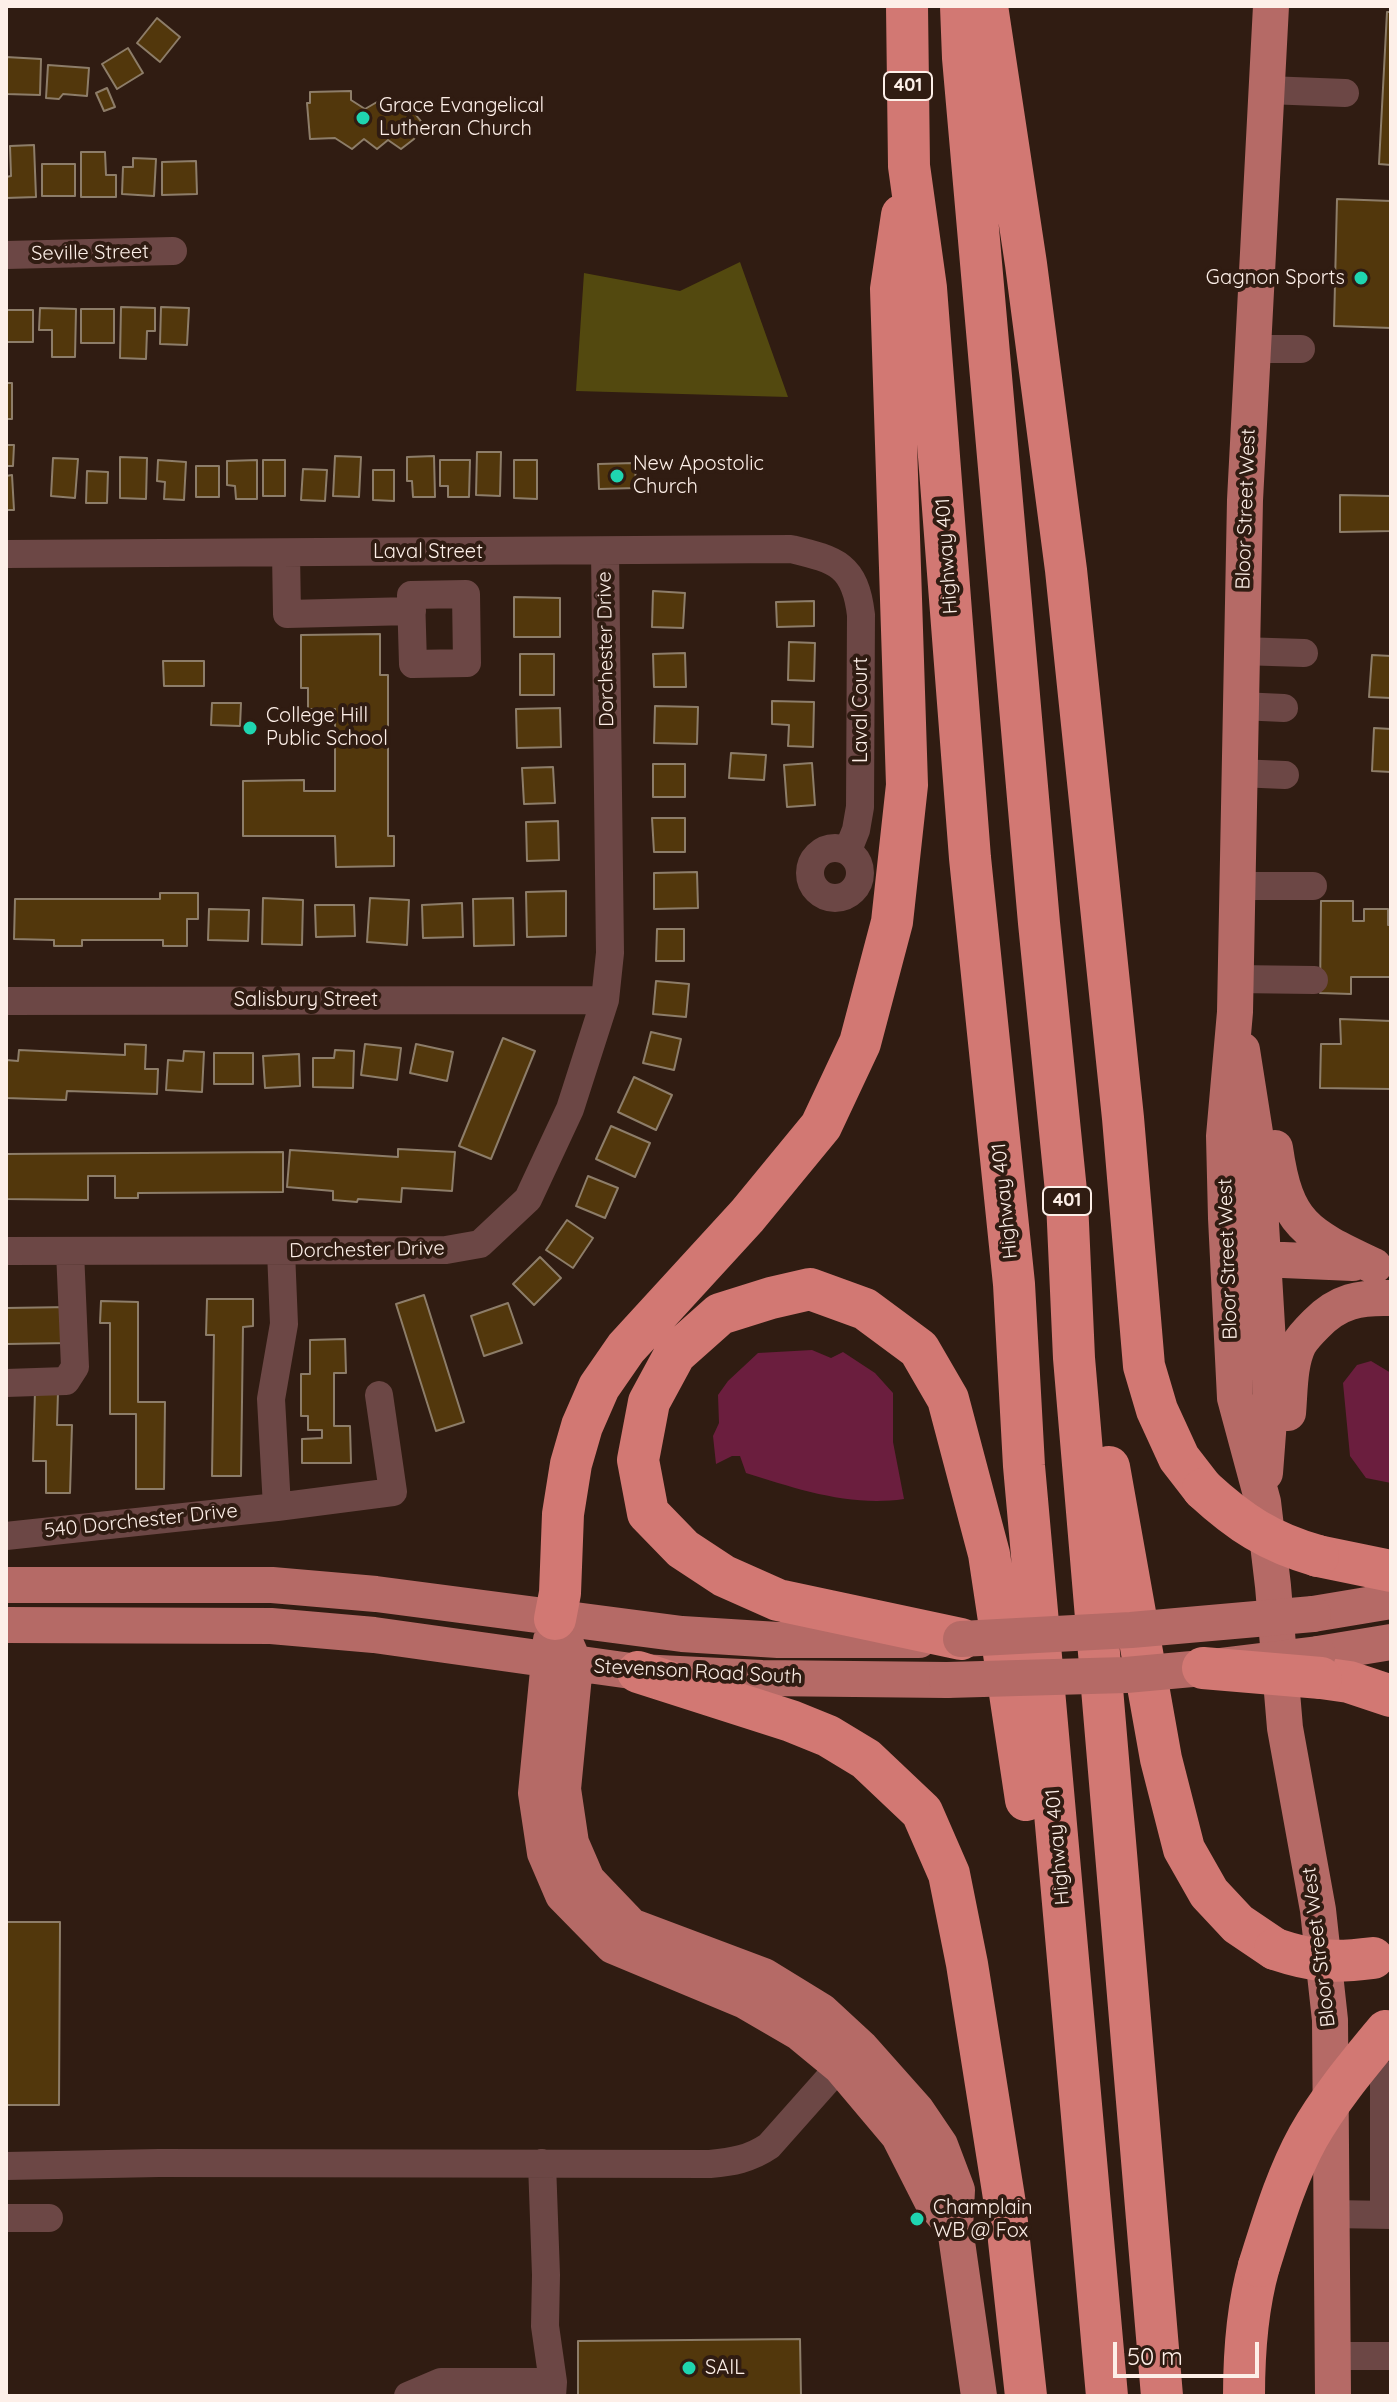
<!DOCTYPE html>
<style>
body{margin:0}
#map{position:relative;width:1397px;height:2402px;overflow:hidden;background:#301c12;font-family:Quicksand,sans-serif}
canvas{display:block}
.frame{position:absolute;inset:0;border:8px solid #fdefe8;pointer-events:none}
.scale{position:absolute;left:1113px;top:2342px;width:146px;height:36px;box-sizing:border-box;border:4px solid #fdefe8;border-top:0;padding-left:10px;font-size:24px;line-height:28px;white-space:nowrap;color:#fdefe8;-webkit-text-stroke:6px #301c12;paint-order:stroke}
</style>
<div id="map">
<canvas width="1397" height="2402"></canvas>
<div class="frame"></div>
<div class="scale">50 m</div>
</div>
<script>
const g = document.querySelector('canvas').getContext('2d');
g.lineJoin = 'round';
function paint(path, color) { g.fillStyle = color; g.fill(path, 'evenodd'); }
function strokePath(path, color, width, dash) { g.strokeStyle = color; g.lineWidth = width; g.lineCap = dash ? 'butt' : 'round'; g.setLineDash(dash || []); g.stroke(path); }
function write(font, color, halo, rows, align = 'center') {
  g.font = font + ' Quicksand,sans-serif'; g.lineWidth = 8; g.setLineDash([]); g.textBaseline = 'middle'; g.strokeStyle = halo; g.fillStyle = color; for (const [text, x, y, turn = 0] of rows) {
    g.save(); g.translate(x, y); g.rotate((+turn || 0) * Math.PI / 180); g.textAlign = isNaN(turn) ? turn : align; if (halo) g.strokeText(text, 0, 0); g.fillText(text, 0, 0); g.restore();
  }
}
paint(new Path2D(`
 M740 262 788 397 576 391 584 273 680 291Z`), '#53490f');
paint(new Path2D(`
 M812 1350 831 1358 843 1352 875 1373 893 1393V1442L904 1499C850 1507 797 1489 746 1473L740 1456H732L716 1464 713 1436 719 1423 718 1395 728 1381 758 1353Z
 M1371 1361 1391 1373V1483L1366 1478 1350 1456 1343 1383 1357 1365Z`), '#6b1e3e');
const building = new Path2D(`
 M1387 12H1391V165L1379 164Z
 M157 18 180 37 160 62 137 43Z
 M128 48 143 73 117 89 102 64Z
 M6 57 41 59 40 95 6 94Z
 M48 65 89 68 87 96 63 94 59 99 46 98Z
 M107 88 115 107 104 111 96 93Z
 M351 91V100L365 109 377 102 388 109 400 102 412 110 424 125 414 139 401 149 388 140 377 149 364 139 352 149 335 138 310 139 307 103H310V92Z
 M34 145 36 197 6 198V177L11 176 10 146Z
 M81 152H105L106 175H116V197H81Z
 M133 158 156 159 154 196 122 194 123 167H133Z
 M196 161 197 194 162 195V162Z
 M42 164H75V196H42Z
 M1337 199 1391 201V328L1334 326Z
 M121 307 155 308V331H147L146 359 120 358Z
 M161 307 189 308 187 345 160 344Z
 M40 308 76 309 75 357H52V330H39Z
 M81 309H114V343H81Z
 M6 310H33V342H6Z
 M6 383H12V419H6Z
 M6 445H14L13 466H6Z
 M477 452H501L500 496 476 495Z
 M335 456 361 457 359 497 333 496Z
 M434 456 435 497H413L412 481H407V457Z
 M120 457 147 458 146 499 120 498Z
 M53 458 78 459 75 498 51 496Z
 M158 460 186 462 184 500 164 499 165 482 157 481Z
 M257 460V499H236L235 486 227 485V461Z
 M263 460H285V496H263Z
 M440 460H470L469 497H448V486H440Z
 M514 460H537V499L514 498Z
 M635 463 636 488 599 489 598 464Z
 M196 466H219V497H196Z
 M303 469 327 470 325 501 301 500Z
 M373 470H394V501L373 500Z
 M87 471 108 472 107 503H86Z
 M12 475 14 510H6V476Z
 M1340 495 1391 496V531L1340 532Z
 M653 591 685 593 683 628 652 627Z
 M514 597 560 598V637H514Z
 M814 601V626L777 627 776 602Z
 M380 634V675H388V836H394V866L336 867 335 836H243V781L304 780V791H335V709H308V688H301V635Z
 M789 642 815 643 814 681 788 680Z
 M685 653 686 687H654L653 654Z
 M520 654H554V695H520Z
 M1372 655 1391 656V698L1369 697Z
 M163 661H204V686H164Z
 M772 701 814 702 813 747 788 746 789 725 772 724Z
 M212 703H241L240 726 211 725Z
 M655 706 698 707 697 744 654 743Z
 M560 708 561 747 517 748 516 709Z
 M1374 728 1391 729V772L1372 771Z
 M731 753 766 755 764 780 729 778Z
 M812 763 815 805 787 807 784 765Z
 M653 764H685V797H653Z
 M553 767 555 803 524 804 522 768Z
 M652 818H685V852H654Z
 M558 821 559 860 527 861 526 822Z
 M697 872 698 908 654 909V873Z
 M566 891V936L527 937 526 892Z
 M160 893H198V919H187V946H163V940H82V946H54V940L14 939 15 899H160Z
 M263 898 303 900 302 945 262 944Z
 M370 898 409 900 407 945 367 942Z
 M513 898 514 945 474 946 473 899Z
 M1321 901H1353V921H1364V909H1388V925H1391V977H1351V994L1320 993Z
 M462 903 463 937 423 938 422 905Z
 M315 905H354L355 936 316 937Z
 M209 909 249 910 248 941 208 940Z
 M657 929H684V961H656Z
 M656 981 689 984 686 1017 653 1014Z
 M1340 1019 1391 1021V1089L1320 1088 1321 1044H1341Z
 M651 1032 681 1039 674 1070 643 1063Z
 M503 1038 535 1051 491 1159 459 1146Z
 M125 1044 146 1045 145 1069H158L157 1094 67 1091 66 1100 6 1098V1060L18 1061 19 1050 125 1055Z
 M365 1044 401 1048 397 1080 361 1075Z
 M416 1044 453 1052 447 1081 410 1073Z
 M335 1050 354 1051 353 1088 313 1087V1058H334Z
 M184 1051 204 1052 202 1092 166 1090 168 1060 183 1061Z
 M214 1053H253V1084H214Z
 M299 1054 300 1086 265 1088 263 1056Z
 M634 1077 672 1095 656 1130 618 1112Z
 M611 1126 650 1143 635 1177 596 1159Z
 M398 1149 455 1152 452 1191 402 1188 401 1202 358 1199 357 1202 333 1200V1191L287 1187 290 1150 398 1157Z
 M283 1152V1192L138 1193V1198H115V1176H88V1200L6 1199V1154Z
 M588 1176 618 1188 605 1218 576 1206Z
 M567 1220 593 1238 573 1268 546 1250Z
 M540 1257 561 1278 534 1305 513 1284Z
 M424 1295 464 1422 436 1431 396 1304Z
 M207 1299H253V1326L243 1327 241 1476H212L214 1335H206Z
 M101 1301 138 1302V1402H165L164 1489H136V1414H110V1323H100Z
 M508 1303 522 1343 484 1356 471 1316Z
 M71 1307V1343L6 1344V1308Z
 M345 1339 346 1373H334V1426H350L351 1463H302V1439L322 1438V1430H308V1416H301V1374H310V1340Z
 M35 1391 58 1392 57 1425H72L70 1493H46V1461H33Z
 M6 1922H60L59 2105H6Z
 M800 2339 801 2396H578V2341Z`);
paint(building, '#52370c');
strokePath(building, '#8d7d69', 2);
strokePath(new Path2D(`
 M1267 90 1345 93
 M6 255 173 251
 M1254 349H1301
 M286 553 287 614 412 611
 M6 554 791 549C836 560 855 564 861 615L860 807 856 830 848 850
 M466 594 467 663 413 664 411 595Z
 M1240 651 1304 653
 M1240 706 1284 708
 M1238 773 1285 775
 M810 873a25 25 0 1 1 50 0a25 25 0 1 1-50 0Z
 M1236 886H1313
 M1235 979 1314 980
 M6 1001 605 1000
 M6 1251 446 1250 480 1244 528 1199 570 1109 605 1000 610 953 605 552
 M6 1383 66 1381 75 1367 70 1251
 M277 1507 393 1492 379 1395
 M6 1536 277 1507 271 1399 284 1324 281 1251
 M542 2163 546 2275 545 2326 553 2382 552 2396
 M6 2166 159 2163 710 2164C732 2162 750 2159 769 2146L840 2066
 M1332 2214 1391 2215
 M1384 2215V2080L1391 2075
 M6 2218H49
 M1333 2356H1391
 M408 2396 441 2382H553`), '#6c4745', 28);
strokePath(new Path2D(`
 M1271 6 1245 500 1235 1012 1224 1136 1226 1218 1235 1398 1263 1502 1273 1586 1285 1728 1318 1910 1330 2020 1333 2396
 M1242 1050 1256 1139 1271 1394 1265 1473
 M1275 1148C1286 1225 1306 1234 1374 1266
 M1237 1258 1353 1263
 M1288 1413C1290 1391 1289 1364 1299 1344 1303 1337 1310 1330 1316 1324 1338 1301 1360 1297 1391 1298
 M6 1585H272L376 1594 682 1634 778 1640H919
 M1313 1614 1391 1601
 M555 1619 575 1665 563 1789 571 1843 587 1880 631 1926 764 1976 821 2011 861 2048 917 2111 940 2145 957 2190 955 2228 979 2396
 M6 1625 271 1626 374 1635 638 1672 762 1678 947 1680
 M551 1640 536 1793 545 1853 563 1895 613 1946 745 2001 800 2033 840 2066 899 2136 932 2201 955 2228
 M1318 1654 1391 1642`), '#b56a66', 36);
strokePath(new Path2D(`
 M907 6 909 166 926 288 970 858 1014 1284 1024 1466 1107 2396
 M961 6 963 58 1039 923 1067 1201 1074 1358 1162 2396
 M987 6 1026 264 1066 570 1123 1118 1144 1366 1157 1410 1179 1458 1203 1489
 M1109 1467 1161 1759 1184 1849 1209 1893 1238 1924 1275 1949
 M1318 1556 1391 1571
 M555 1619 560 1593 563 1514 571 1464 582 1426 599 1387 626 1348 747 1216 821 1126 860 1043 892 922 907 785 891 289 902 215
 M961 1639 778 1600 724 1576 683 1549 648 1513 638 1460 649 1402 675 1354 720 1314 771 1298 810 1289 865 1309 919 1349 948 1399 989 1554 1026 1800
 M638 1672 791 1721 828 1736 866 1759 922 1812 949 1874 967 1964 1005 2204 1026 2396
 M1321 1678 1349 1682 1391 1696
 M1244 2396C1244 2352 1247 2308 1259 2266`), '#d27873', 42);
strokePath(new Path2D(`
 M961 1639 1131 1630 1313 1614
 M947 1680 1126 1675 1203 1668 1318 1654`), '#b56a66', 36);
strokePath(new Path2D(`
 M1203 1489C1240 1523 1269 1542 1318 1556
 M1203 1668 1321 1678
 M1275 1949C1314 1962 1333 1963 1373 1958
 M1259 2266C1273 2222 1286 2177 1308 2137 1330 2098 1358 2065 1386 2031`), '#d27873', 42);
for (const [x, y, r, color] of [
 [363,118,8,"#1fd5b0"],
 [1361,278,8,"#1fd5b0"],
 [617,476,8,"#1fd5b0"],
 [250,728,8,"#1fd5b0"],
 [917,2219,8,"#1fd5b0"],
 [689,2368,8,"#1fd5b0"]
]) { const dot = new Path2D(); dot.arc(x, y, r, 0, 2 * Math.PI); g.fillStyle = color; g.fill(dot); strokePath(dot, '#301c12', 3); }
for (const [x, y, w] of [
 [908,86,48],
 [1067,1201,48]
]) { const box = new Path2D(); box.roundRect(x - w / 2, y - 14, w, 28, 6); g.fillStyle = '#301c12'; g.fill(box); strokePath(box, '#fdefe8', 2); }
write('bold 18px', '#fdefe8', null, [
 ["401",908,86],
 ["401",1067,1201]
]);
write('20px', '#fdefe8', '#301c12', [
 ["Grace Evangelical",379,106],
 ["Lutheran Church",379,129],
 ["Gagnon Sports",1345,278,"right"],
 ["New Apostolic",633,464],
 ["Church",633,487],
 ["College Hill",266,716],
 ["Public School",266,739],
 ["Champlain",933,2208],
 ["WB @ Fox",933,2231],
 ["SAIL",705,2368]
], 'left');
write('20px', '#fdefe8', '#301c12', [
 ["Seville Street",90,253,-1],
 ["Bloor Street West",1246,509,-88],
 ["Laval Street",428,552],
 ["Highway 401",947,556,-94],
 ["Dorchester Drive",606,649,-91],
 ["Laval Court",861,710,-90],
 ["Salisbury Street",306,1000],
 ["Highway 401",1005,1201,-96],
 ["Dorchester Drive",367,1250,-1],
 ["Bloor Street West",1228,1259,-92],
 ["540 Dorchester Drive",141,1521,-6],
 ["Stevenson Road South",698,1672,3],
 ["Highway 401",1058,1847,-95],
 ["Bloor Street West",1319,1947,-97]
]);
</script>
